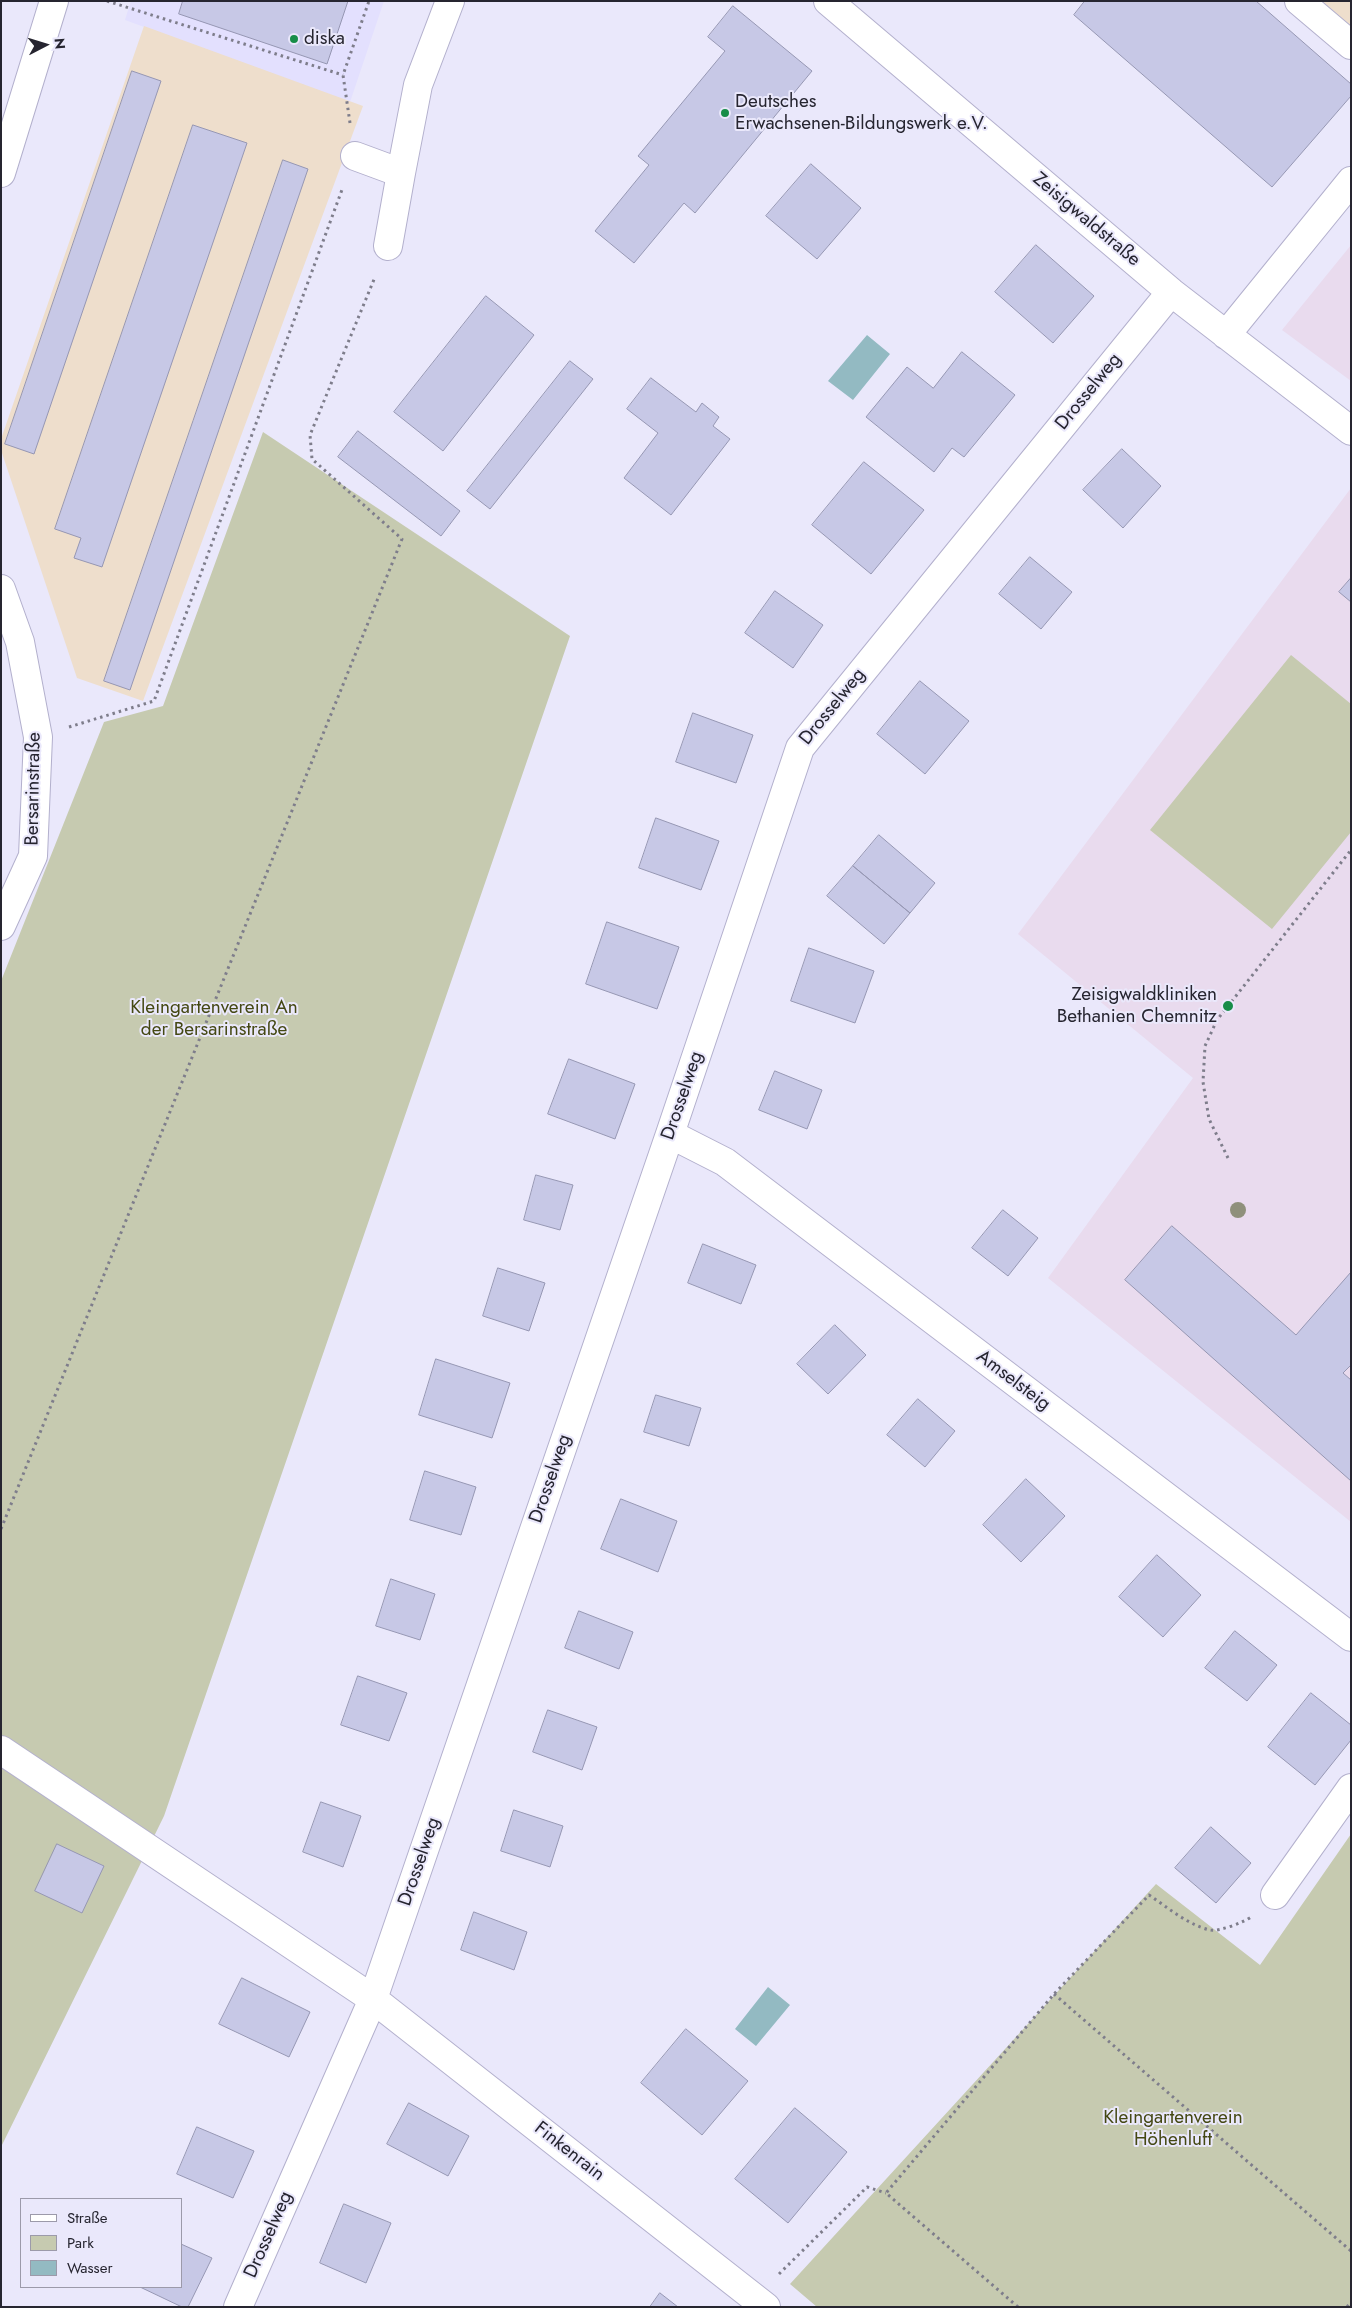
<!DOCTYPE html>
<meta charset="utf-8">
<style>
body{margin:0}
#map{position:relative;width:1352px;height:2308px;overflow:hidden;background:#eae8fb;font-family:Jost,sans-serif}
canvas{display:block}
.frame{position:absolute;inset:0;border:2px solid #262530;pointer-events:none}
.legend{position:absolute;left:20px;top:2198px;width:162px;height:90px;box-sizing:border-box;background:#eae8fb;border:1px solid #9c9aaa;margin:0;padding:6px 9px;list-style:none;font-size:15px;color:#262530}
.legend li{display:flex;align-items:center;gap:10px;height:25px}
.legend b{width:25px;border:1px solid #9c9aaa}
.north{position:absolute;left:20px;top:20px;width:50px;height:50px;-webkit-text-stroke:4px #eae8fb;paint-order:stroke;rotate:85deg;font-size:14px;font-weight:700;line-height:20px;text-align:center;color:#262530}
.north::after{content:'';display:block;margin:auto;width:18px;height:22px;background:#262530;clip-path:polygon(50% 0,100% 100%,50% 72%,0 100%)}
</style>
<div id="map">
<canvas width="1352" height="2308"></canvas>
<div class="frame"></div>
<ul class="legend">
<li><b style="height:6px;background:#fff"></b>Straße</li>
<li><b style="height:14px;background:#c6cab0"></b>Park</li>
<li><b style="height:14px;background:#93bac2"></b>Wasser</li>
</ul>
<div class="north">N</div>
</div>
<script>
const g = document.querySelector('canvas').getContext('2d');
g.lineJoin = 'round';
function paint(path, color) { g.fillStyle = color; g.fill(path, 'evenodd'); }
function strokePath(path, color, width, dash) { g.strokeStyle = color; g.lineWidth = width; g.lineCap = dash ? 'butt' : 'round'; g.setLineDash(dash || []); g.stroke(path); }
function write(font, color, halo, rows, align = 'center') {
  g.font = font + ' Jost,sans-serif'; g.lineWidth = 4; g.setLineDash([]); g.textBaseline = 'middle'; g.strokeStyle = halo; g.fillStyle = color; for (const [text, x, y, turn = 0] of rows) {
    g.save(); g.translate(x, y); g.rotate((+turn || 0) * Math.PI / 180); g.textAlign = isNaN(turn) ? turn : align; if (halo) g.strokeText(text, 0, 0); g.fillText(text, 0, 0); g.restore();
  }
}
paint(new Path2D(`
 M131 1H384L350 102 125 20Z`), '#e3e0fe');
paint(new Path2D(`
 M1293 1H1351V54Z
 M144 26 363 106 143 701 77 678 1 450V439Z`), '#eedecc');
paint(new Path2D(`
 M1351 245V381L1282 330Z
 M1351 488V1522L1048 1278 1193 1078 1018 934Z`), '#e9dbee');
paint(new Path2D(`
 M263 432 570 636 164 1816 1 2147V981L104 722 163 706Z
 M1291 655 1351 704V832L1272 929 1150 830Z
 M1351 1834V2307H817L790 2284 1156 1884 1260 1965Z`), '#c6cab0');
paint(new Path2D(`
 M867 335 890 354 853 400 828 381Z
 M768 1987 790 2005 756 2046 735 2029Z`), '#93bac2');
const building = new Path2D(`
 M183 1H348L327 64 179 14Z
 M1085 1H1256L1351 84V96L1272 187 1074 15Z
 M733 6 812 71 695 213 684 203 634 263 595 231 649 165 638 156 725 51 708 37Z
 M132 71 161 81 34 454 5 444Z
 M193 125 247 143 102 567 74 558 81 538 55 529Z
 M283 160 308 169 130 690 104 681Z
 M811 164 861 208 817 259 766 216Z
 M1036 245 1094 296 1053 343 995 292Z
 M486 296 534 335 443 451 394 412Z
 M962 352 1015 395 964 457 952 448 934 472 866 417 907 367 933 388Z
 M570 361 593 379 490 509 467 491Z
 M651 378 696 412 702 403 719 417 713 426 730 439 671 515 624 478 658 433 627 409Z
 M358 431 460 511 441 536 338 457Z
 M1122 449 1161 486 1123 528 1083 490Z
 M864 462 924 510 871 574 812 525Z
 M1030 557 1072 592 1041 629 999 594Z
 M1351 578V602L1339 592Z
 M775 591 823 625 793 668 745 633Z
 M920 681 969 721 925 774 877 734Z
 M693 713 753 735 736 783 676 762Z
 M656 818 719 841 701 890 639 868Z
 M879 835 935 883 910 913 853 866Z
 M853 866 910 913 884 944 827 896Z
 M607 922 679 947 657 1009 586 984Z
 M809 948 874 971 855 1023 791 1001Z
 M569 1059 635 1084 615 1139 548 1114Z
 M775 1071 822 1090 807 1129 759 1110Z
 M536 1175 573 1185 560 1230 524 1220Z
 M1003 1210 1038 1238 1008 1276 972 1248Z
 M1172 1226 1296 1335 1351 1272V1365L1343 1373 1351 1380V1481L1125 1280Z
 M703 1244 756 1265 741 1304 688 1283Z
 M498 1268 545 1283 529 1331 483 1316Z
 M835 1325 866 1355 828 1394 797 1364Z
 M436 1359 510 1383 492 1438 419 1415Z
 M656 1395 701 1408 689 1446 644 1432Z
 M918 1399 955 1431 925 1467 887 1435Z
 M425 1471 476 1487 461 1535 410 1520Z
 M1026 1479 1065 1516 1021 1562 983 1525Z
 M621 1499 677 1521 658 1572 601 1549Z
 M1157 1555 1201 1595 1163 1637 1119 1597Z
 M391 1579 435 1594 420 1640 376 1626Z
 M579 1611 633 1632 619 1669 565 1648Z
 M1235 1631 1277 1665 1247 1701 1205 1668Z
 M358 1676 407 1693 389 1741 341 1725Z
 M1311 1693 1351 1725V1740L1315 1785 1268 1747Z
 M548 1710 597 1727 582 1770 533 1752Z
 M321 1802 361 1816 343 1867 303 1852Z
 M514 1810 563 1826 550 1867 501 1851Z
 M1211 1827 1251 1863 1216 1903 1175 1868Z
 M57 1844 104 1866 82 1913 35 1891Z
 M474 1912 527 1932 514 1970 461 1950Z
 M242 1978 310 2012 289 2057 219 2024Z
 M686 2029 748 2081 702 2135 641 2083Z
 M409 2103 469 2136 448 2176 387 2144Z
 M795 2108 847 2152 788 2223 735 2179Z
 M197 2127 254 2151 233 2198 177 2174Z
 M344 2204 391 2223 366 2283 320 2263Z
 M181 2244 212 2258 188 2307H182L140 2287H181Z
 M660 2293 678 2307H650Z`);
paint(building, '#c7c8e6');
strokePath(building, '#9697b3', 1);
const minor = new Path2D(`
 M828 1 1171 292 1351 431
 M1299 1 1351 45
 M355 156 401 173 418 85 450 1
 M1 173 54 1
 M388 246 401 173
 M1226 335 1351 181
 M1 589 20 642 38 737 33 856 1 926
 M670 1134 725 1162 1351 1637
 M1 1750 373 1999 766 2307
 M1275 1895 1351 1788
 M238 2307 373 1999 670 1134 800 748 1171 292`);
strokePath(minor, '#b3b0cd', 30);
strokePath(new Path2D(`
 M107 1 343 75
 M350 123 343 75 369 1
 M69 727 154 701 343 187
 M1228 1158 1209 1119 1203 1082 1205 1046 1217 1020 1351 850
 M1 1529 402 539 312 459 310 435 375 277
 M1054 1994 1351 2251
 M779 2274 867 2187 886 2193
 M1018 2307 886 2193 1054 1994 1149 1895C1167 1907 1188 1925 1210 1930 1219 1932 1244 1922 1251 1917
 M1347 2307 1351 2302`), '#7e7d8b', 3, [2.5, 4]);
strokePath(minor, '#fff', 28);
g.fillStyle = '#8f907b';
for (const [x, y] of [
 [1238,1210]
]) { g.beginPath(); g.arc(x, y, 8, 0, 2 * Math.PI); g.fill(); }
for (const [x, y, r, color] of [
 [294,39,5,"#178d48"],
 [725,113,5,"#178d48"],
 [1228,1006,6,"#178d48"]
]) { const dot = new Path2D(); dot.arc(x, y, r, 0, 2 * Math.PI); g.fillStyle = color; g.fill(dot); strokePath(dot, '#eae8fb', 2); }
write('19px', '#262530', '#eae8fb', [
 ["diska",304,39],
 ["Deutsches",735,102],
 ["Erwachsenen-Bildungswerk e.V.",735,124],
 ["Zeisigwaldkliniken",1217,995,"right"],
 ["Bethanien Chemnitz",1217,1017,"right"]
], 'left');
write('19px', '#262530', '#eae8fb', [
 ["Zeisigwaldstraße",1086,220,40],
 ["Drosselweg",1089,392,-51],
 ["Drosselweg",833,707,-51],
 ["Bersarinstraße",34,789,-89],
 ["Drosselweg",683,1096,-71],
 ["Amselsteig",1013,1381,37],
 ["Drosselweg",551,1479,-71],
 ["Drosselweg",420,1862,-71],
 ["Finkenrain",569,2152,38],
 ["Drosselweg",269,2235,-66]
]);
write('19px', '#444813', '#eae8fb', [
 ["Kleingartenverein An",214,1008],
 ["der Bersarinstraße",214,1030],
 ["Kleingartenverein",1173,2118],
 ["Höhenluft",1173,2140]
]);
</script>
